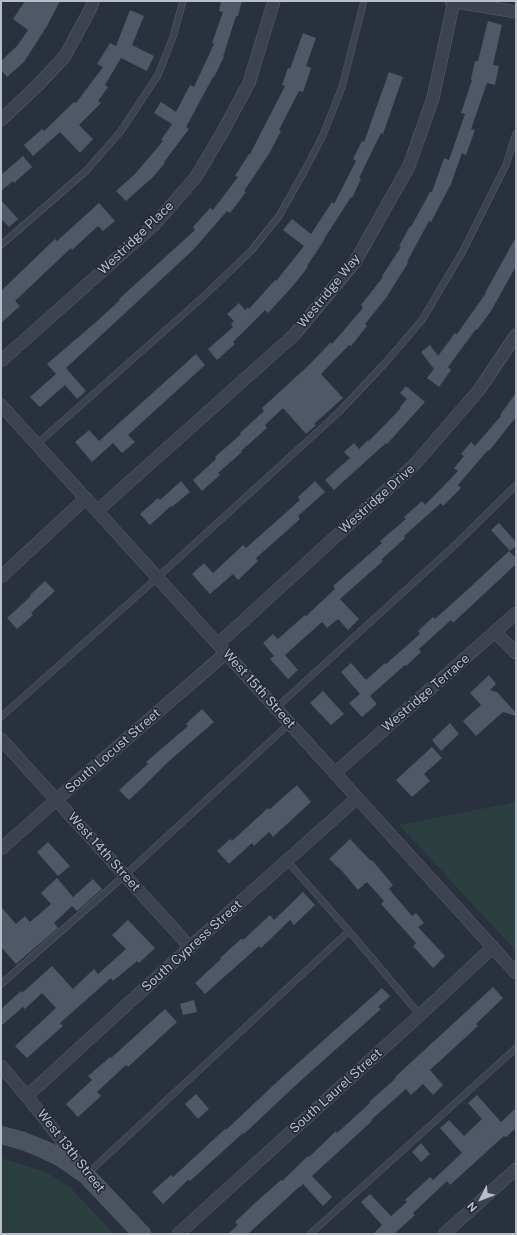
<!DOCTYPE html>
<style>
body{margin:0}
#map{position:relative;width:517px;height:1235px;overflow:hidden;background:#29313e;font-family:"Public Sans",sans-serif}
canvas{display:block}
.frame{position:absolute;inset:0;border:2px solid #b9bec9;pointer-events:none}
.north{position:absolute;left:461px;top:1179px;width:40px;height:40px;-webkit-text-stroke:3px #212833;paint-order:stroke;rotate:228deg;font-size:11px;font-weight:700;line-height:16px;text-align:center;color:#b9bec9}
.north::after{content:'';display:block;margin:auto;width:14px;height:18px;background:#b9bec9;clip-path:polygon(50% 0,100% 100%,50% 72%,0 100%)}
</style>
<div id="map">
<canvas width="517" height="1235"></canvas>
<div class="frame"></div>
<div class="north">N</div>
</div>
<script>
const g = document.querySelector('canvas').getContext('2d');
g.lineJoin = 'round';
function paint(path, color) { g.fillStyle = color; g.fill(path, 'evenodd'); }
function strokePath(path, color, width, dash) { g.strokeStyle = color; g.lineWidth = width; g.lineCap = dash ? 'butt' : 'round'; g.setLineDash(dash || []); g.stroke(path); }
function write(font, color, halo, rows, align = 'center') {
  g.font = font + ' "Public Sans",sans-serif'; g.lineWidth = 3; g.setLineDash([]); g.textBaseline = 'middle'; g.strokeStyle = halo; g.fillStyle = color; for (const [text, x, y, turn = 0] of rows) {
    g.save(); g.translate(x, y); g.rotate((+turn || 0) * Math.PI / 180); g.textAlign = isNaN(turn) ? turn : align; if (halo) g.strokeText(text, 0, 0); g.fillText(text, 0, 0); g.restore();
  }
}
paint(new Path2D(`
 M516 802V951L399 825Z
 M1 1158 46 1172 71 1188 114 1234H1Z`), '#2b3e40');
paint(new Path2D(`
 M25 1H60L47 26 24 62 7 77 1 70V61L17 46 28 30 13 19Z
 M221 1H242L238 16H236L223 57H224L214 77H213L186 127 189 129 164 162 165 163 152 178 126 201 116 191 135 174 163 141 161 140 172 124 154 113 161 102 176 112 190 85 194 87 214 44 212 43 223 12 219 11Z
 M130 10 144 16 132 45 154 56 147 71 121 58 105 85 108 87 98 101 101 103 79 125 93 139 80 153 60 132 33 156 24 145 42 129 44 131 74 102 76 103 103 67 97 64 110 43 116 46Z
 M488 21 502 25 493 65 499 66 495 85 487 83 471 129 475 130 466 155 462 153 451 184 431 222 429 221 407 262 408 263 386 298 365 324 367 326 351 346 349 345 321 374 343 398 314 424 316 425 306 434 283 408 265 425 267 428 241 451 242 452 218 473 220 475 202 491 193 480 216 459 215 457 241 434 240 433 264 411 262 408 309 365 331 342 332 344 363 308 361 305 383 277 382 276 401 247 399 246 410 226 411 227 430 192H432L444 158 449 160 465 114 461 113 472 80 471 79 475 61H478Z
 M303 33 316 38 306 66 311 68 303 92 299 91 279 130 281 131 269 154 244 191 246 192 230 213 227 211 193 250 66 368 86 391 77 399 65 385 40 407 30 397 56 374 47 364 96 322 120 300 119 299 195 230 193 227 210 208 213 210 238 177 235 176 249 154H250L285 86 282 85 288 68 290 69Z
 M389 72 403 77 383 134 381 133 359 178 361 179 352 198 351 197 324 239H325L307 266 308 267 292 287 268 313 265 310 233 342 235 344 217 360 208 349 233 327 231 324 234 321 227 314 239 303 245 310 248 307 249 309 275 280 276 281 304 246 283 230 292 219 311 234 332 202 334 204 356 161 353 159 362 141 364 142Z
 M23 156 32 167 14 183 13 181 1 191V175Z
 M1 200 18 219 9 227 1 219Z
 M99 203 115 221 103 231 98 226 72 250 71 248 15 301 20 306 1 323V291L55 239 57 241Z
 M516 237V266L491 311 477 330 476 329 448 367 451 370 439 387 427 378 434 369 421 352 430 345 438 356 455 333 457 334 486 293H485Z
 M196 354 205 365 128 435 135 442 122 453 113 443 92 462 75 442 89 430 99 441Z
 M406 386 425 402 387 444 386 443 334 490 325 480 350 458 344 452 354 443 359 449 368 440 369 441 401 408 400 407 407 399 400 393Z
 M516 393V417L489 451 488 450 458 485 461 488 443 506 441 503 404 536 405 538 381 560 383 561 340 599 359 619 348 630 338 619 327 628 322 622 285 655 298 670 288 679 270 659 274 656 263 643 273 634 278 639 305 615 306 616 335 589 333 586 382 543 380 541 406 519 404 517 422 501 425 505 458 471 454 468 464 456 461 454 471 442 475 446 501 416 500 415Z
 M181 481 190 492 172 507 171 506 150 525 140 514 158 498 160 500Z
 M315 481 325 492 298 516 300 519 256 558 258 561 238 580 233 574 210 594 192 574 204 563 213 573 243 545 246 548 300 500 298 497Z
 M499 523 516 542V546L510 551 491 530Z
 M509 551 516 558V564L453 623 451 620 419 649 421 652 406 666 405 665 370 696 377 704 362 717 349 703 360 694 341 672 351 663 366 680 385 663 386 664 420 634 418 631 433 617 435 619 465 592Z
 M45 581 55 591 31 613 33 615 17 629 7 618 31 596 30 595Z
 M489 675 496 684 490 690 497 692 516 713V716L503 712 476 736 463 721 481 705 470 693Z
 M323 691 344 714 331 725 310 703Z
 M202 709 214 722 168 762 144 786 129 800 119 790 148 764 146 762 188 726 186 724Z
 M450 723 459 734 441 751 432 740Z
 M432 747 442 758 424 774 430 781 412 797 396 780Z
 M297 785 311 802 273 837 269 832 254 846 252 843 229 864 217 851 230 839 232 841 268 808 269 810Z
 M350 839 371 861 372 860 393 885 389 889 412 916 416 913 424 923 418 927 445 956 433 968 413 946 416 943 381 904 384 901 367 882 358 890 342 871 329 859Z
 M48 842 70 866 58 876 37 852Z
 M57 878 73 897 93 879 102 889 77 911 72 906 54 923 58 928 16 964 1 947V907L16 924 25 916 30 922 51 904 41 893Z
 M303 892 315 905 294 925 290 920 261 948 259 946 205 994 195 983 221 959 220 958 242 938 243 940 270 915 274 920Z
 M128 920 155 948 139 963 137 961 113 981 111 978 60 1023 63 1026 27 1058 15 1046 56 1008 42 993 25 1009 23 1007 1 1026V1009L21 991 22 993 52 966 73 989 94 969 98 974 126 949 112 935Z
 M493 987 503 998 476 1024 478 1026 430 1070 443 1085 433 1095 423 1084 411 1095 406 1089 371 1120 372 1121 312 1176 332 1197 323 1206 303 1184 300 1187H299L248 1234H228L238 1225 235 1222 255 1203 281 1180 282 1181 308 1156 309 1157 336 1131 337 1133 370 1103 369 1102 396 1078 395 1077Z
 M382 988 390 996 378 1007 381 1009 297 1084 244 1134 243 1133 190 1181 188 1180 163 1204 152 1192 171 1175 173 1177 225 1129 226 1130 279 1080Z
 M194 1000 197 1012 183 1015 180 1004Z
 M165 1009 177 1022 128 1067 126 1065 97 1092 101 1096 78 1117 66 1104 92 1080 88 1076 110 1057 111 1058Z
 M196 1094 209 1109 198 1119 185 1104Z
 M477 1095 501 1122 516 1108V1128L506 1137 504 1136 450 1185 447 1181 413 1213 415 1215 394 1234H373L382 1225 361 1202 370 1194 391 1216 407 1202 405 1200 430 1177 433 1180 462 1153 440 1128 449 1120 464 1136 482 1119 468 1103Z
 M421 1143 430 1154 421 1162 412 1152Z`), '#4f5866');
const service = new Path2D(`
 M1 245 86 171 121 131 158 75 173 37 183 1
 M37 444 204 296 251 251 279 216 305 170 323 135 342 87 364 1
 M276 708 455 545 516 485
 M1 717 158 577 339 412 386 362 422 320 463 251 506 165 516 133
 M287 861 349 931 420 1015
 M1 984 125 875 290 723
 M86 1175 349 931
 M310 1234 516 1048`);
const minor = new Path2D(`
 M451 1 516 12
 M1 120 39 84 65 56 92 6 93 1
 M1 361 154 225 196 177 222 133 249 83 274 1
 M1 405 516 973
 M97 511 294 335 355 262 409 166 433 98 454 1
 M1 577 86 498
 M495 632 516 653
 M218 644 415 464 479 390 516 335
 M1 739 190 947
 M335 773 516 613
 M1 849 56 800 226 653
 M1 1066C30 1099 57 1133 82 1169
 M27 1096 190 947 357 798
 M178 1234 420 1015 493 947
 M444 1234 516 1169`);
const secondary = new Path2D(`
 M1 1135 23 1141 43 1149 60 1157 86 1175 142 1234`);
strokePath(service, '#5a616c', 7);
strokePath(minor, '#5a616c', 13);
strokePath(secondary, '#5a616c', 18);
strokePath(service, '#3c434e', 6);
strokePath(minor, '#3c434e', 12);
strokePath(secondary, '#4b5260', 17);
write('13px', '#b9bec9', '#212833', [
 ["Westridge Place",136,238,-44],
 ["Westridge Way",329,291,-51],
 ["Westridge Drive",377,499,-42],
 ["West 15th Street",259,689,48],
 ["Westridge Terrace",426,693,-41],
 ["South Locust Street",113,751,-41],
 ["West 14th Street",104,852,48],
 ["South Cypress Street",192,946,-42],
 ["South Laurel Street",336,1091,-42],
 ["West 13th Street",71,1151,52]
]);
</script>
